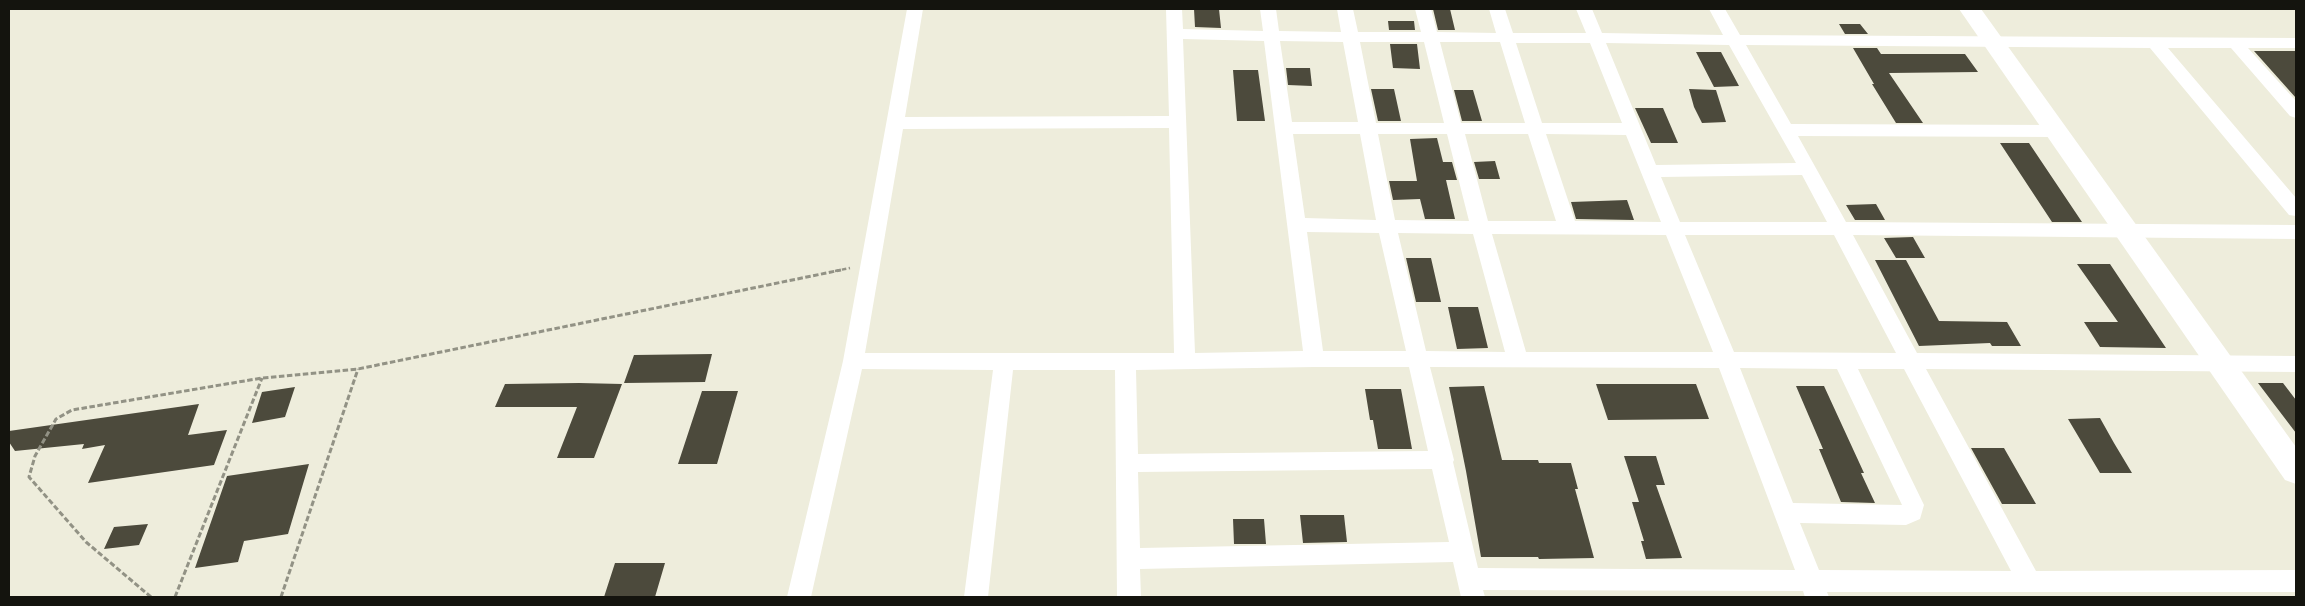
<!DOCTYPE html>
<style>
body{margin:0}
#map{position:relative;width:2305px;height:606px;overflow:hidden;background:#eeeddc;font-family:Manrope,sans-serif}
canvas{display:block}
.frame{position:absolute;inset:0;border:10px solid #14140e;pointer-events:none}
</style>
<div id="map">
<canvas width="2305" height="606"></canvas>
<div class="frame"></div>
</div>
<script>
const g = document.querySelector('canvas').getContext('2d');
g.lineJoin = 'round';
function paint(path, color) { g.fillStyle = color; g.fill(path, 'evenodd'); }
function strokePath(path, color, width, dash) { g.strokeStyle = color; g.lineWidth = width; g.lineCap = dash ? 'butt' : 'round'; g.setLineDash(dash || []); g.stroke(path); }
paint(new Path2D(`
 M1194 9H1219L1221 28 1195 27Z
 M1433 9H1450L1455 30H1438Z
 M1388 21H1414L1415 30H1389Z
 M1839 24H1860L1868 34H1845Z
 M1390 44H1417L1420 69 1393 68Z
 M1853 48H1877L1881 54H1965L1978 72 1889 73 1923 123H1896L1872 84H1874Z
 M2254 51H2296V98Z
 M1696 52H1721L1739 86 1714 87Z
 M1286 68H1310L1312 86 1288 85Z
 M1233 70H1258L1265 121H1237Z
 M1371 89H1394L1401 121H1378Z
 M1689 89 1716 90 1726 122 1702 123 1694 107Z
 M1454 90H1473L1482 121H1462Z
 M1635 108H1663L1678 143H1651Z
 M1437 138 1443 162H1452L1457 180H1446L1455 219H1425L1420 199 1393 200 1389 181H1417L1410 139Z
 M2000 143H2029L2082 222H2052Z
 M1495 161 1500 179H1479L1474 162Z
 M1627 200 1634 220 1576 219 1571 202Z
 M1876 204 1885 220H1855L1846 205Z
 M1913 237 1925 258H1896L1884 238Z
 M1406 258H1431L1441 302H1416Z
 M1875 260H1906L1939 321 2007 322 2021 346H1992L1990 343 1919 346Z
 M2077 264H2110L2166 348 2100 347 2084 322H2118Z
 M1448 307H1478L1488 348 1457 349Z
 M712 354 705 382 624 383 634 355Z
 M579 383 622 384 594 458H557L577 407H495L505 384Z
 M2258 383H2283L2296 400V433Z
 M1596 384H1696L1709 419 1608 420Z
 M1484 386 1502 460H1538L1539 463H1571L1578 489H1575L1594 558 1539 559 1538 557H1481L1466 471 1449 387Z
 M1796 386H1824L1864 473H1861L1875 503 1841 502 1819 449H1823Z
 M295 387 285 417 252 423 262 392Z
 M1365 389H1401L1412 449H1378L1373 420H1370Z
 M702 391H738L717 464H678Z
 M199 404 188 435 227 430 214 465 88 483 105 445 82 449 84 444 15 451 9 442V431Z
 M2100 418 2114 443 2132 473H2100L2068 419Z
 M1971 448H2004L2036 504H2002Z
 M1624 456H1656L1665 485H1656L1682 558 1646 559 1641 541H1644L1632 502H1639Z
 M309 464 288 534 244 541 238 562 195 568 227 476Z
 M1300 515H1344L1347 542 1303 543Z
 M1233 519H1264L1266 544H1234Z
 M148 524 139 545 104 549 114 527Z
 M615 563H665L655 597H604Z`), '#4c4a3c');
strokePath(new Path2D(`
 M835 271 850 268`), '#929285', 2.5, [4.5, 2.5]);
strokePath(new Path2D(`
 M151 597 86 542 29 477 35 456 56 419 72 410 262 378 358 369 841 270
 M175 597 262 378
 M281 597 358 369`), '#929285', 3, [5.5, 2.5]);
paint(new Path2D(`
 M907 9H923L905 117 1169 116 1166 9H1182L1183 29 1263 31 1260 9H1276L1279 31 1341 32 1337 9H1353L1358 32H1421L1415 9H1431L1437 32 1496 33 1489 9H1505L1513 33H1586L1576 9H1592L1602 33 1723 35 1709 9H1725L1740 35 2296 38V48H2248L2296 101V118L2290 116 2231 48H2168L2296 198V216L2289 215 2150 48 1746 45 1791 124 2057 125 2063 127 2066 131 2063 135 2057 137 1798 136 1846 222 2296 225V239L1853 235 1917 353 2296 356V372L1926 369 2036 571 2296 570V592H1827L1829 597H1805L1803 591 1483 590 1485 597H1461L1453 562 1140 569 1141 597H1117L1115 370H1013L988 597H964L993 370 862 369 811 597H787L843 361ZM1183 39 1264 41 1303 351 1195 353ZM1280 41 1343 42 1358 122H1292ZM1360 42H1424L1444 123H1376ZM1440 42H1500L1525 123H1461ZM1516 43H1590L1622 123H1542ZM1606 43 1729 45 1796 163 1656 165ZM1169 128 1174 353H865L903 129ZM1293 134H1360L1376 220 1305 218ZM1378 134H1447L1469 221 1395 220ZM1465 134H1528L1556 221H1488ZM1546 134 1626 135 1661 222 1575 221ZM1802 175 1827 222H1680L1661 177ZM1307 232 1379 233 1406 351H1323ZM1398 233 1473 234 1505 352 1426 351ZM1492 234 1666 235 1713 352H1526ZM1685 235H1834L1896 353 1734 352ZM1314 367H1409L1428 451 1138 454 1136 370ZM1430 367 1719 368 1795 570 1478 568 1453 462 1454 460ZM1740 368 1837 369 1902 505 1793 503ZM1858 369H1904L2011 571 1819 570 1800 523 1906 525 1920 519 1924 505ZM1432 469 1449 542 1140 548 1138 472Z`), '#fff');
paint(new Path2D(`
 M1959 9H1981L2296 447V484L2285 480Z`), '#fff');
</script>
